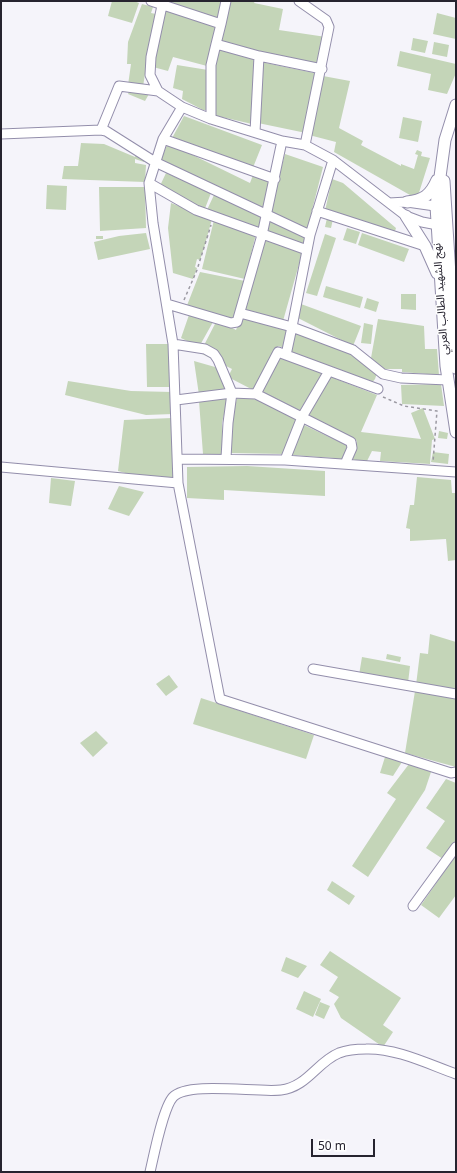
<!DOCTYPE html>
<meta charset="utf-8">
<style>
body{margin:0}
#map{position:relative;width:457px;height:1173px;overflow:hidden;background:#f5f4fa;font-family:"Noto Sans",sans-serif}
canvas{display:block}
.frame{position:absolute;inset:0;border:2px solid #26232f;pointer-events:none}
.scale{position:absolute;left:311px;top:1139px;width:64px;height:18px;box-sizing:border-box;border:2px solid #26232f;border-top:0;padding-left:5px;font-size:12px;line-height:14px;white-space:nowrap;color:#26232f;-webkit-text-stroke:3px #fff;paint-order:stroke}
</style>
<div id="map">
<canvas width="457" height="1173"></canvas>
<div class="frame"></div>
<div class="scale">50 m</div>
</div>
<script>
const g = document.querySelector('canvas').getContext('2d');
g.lineJoin = 'round';
function paint(path, color) { g.fillStyle = color; g.fill(path, 'evenodd'); }
function strokePath(path, color, width, dash) { g.strokeStyle = color; g.lineWidth = width; g.lineCap = dash ? 'butt' : 'round'; g.setLineDash(dash || []); g.stroke(path); }
function write(font, color, halo, rows, align = 'center') {
  g.font = font + ' "Noto Sans","Noto Sans Arabic",sans-serif'; g.lineWidth = 3; g.setLineDash([]); g.textBaseline = 'middle'; g.strokeStyle = halo; g.fillStyle = color; for (const [text, x, y, turn = 0] of rows) {
    g.save(); g.translate(x, y); g.rotate((+turn || 0) * Math.PI / 180); g.textAlign = isNaN(turn) ? turn : align; if (halo) g.strokeText(text, 0, 0); g.fillText(text, 0, 0); g.restore();
  }
}
paint(new Path2D(`
 M112 1H134L139 3 132 23 108 16Z
 M168 1H222L219 20 168 3Z
 M229 1H255L254 3 283 9 279 30 326 37 320 65 218 43Z
 M142 4 153 7 151 13 156 14 149 47 143 87 128 85 131 64H127L128 42Z
 M165 11 218 26 207 66 173 57 168 71 153 67Z
 M437 13 456 18V39L433 34Z
 M413 38 428 41 425 53 411 50Z
 M434 42 449 45 447 57 432 54Z
 M217 46 255 56 252 124 213 115 212 86Z
 M400 51 456 64V73L447 94 428 90 431 74 397 66Z
 M261 62 319 74 306 133 258 123Z
 M177 65 208 70V110H203L182 99 183 91 173 88Z
 M323 76 350 81 339 128 363 141 361 145 401 166V164L414 169 418 155 415 154 417 150 422 152 421 156 430 158 417 199 334 152 336 142 309 135Z
 M131 87 149 94 145 101 128 94Z
 M184 116 262 145 252 170 171 140Z
 M403 117 422 121 418 142 399 138Z
 M81 143 104 144 135 157 137 151 147 155 144 162 135 159V163L146 165 145 182 62 179 64 166H78Z
 M168 143 250 183 253 175 271 180 264 210 160 161Z
 M285 154 323 167 307 230 269 214Z
 M166 173 211 193 204 211 158 190Z
 M332 179 343 183 396 228 394 234 325 211Z
 M47 185 67 186 66 210 46 209Z
 M99 187H145L146 228 100 231Z
 M214 195 265 217 260 232 206 212Z
 M171 203 212 219 204 248 200 260 197 259 195 267 197 268 193 279 173 273 168 228Z
 M327 218 333 219 331 228 325 227Z
 M214 220 256 234 245 279 202 269Z
 M270 220 306 235 303 247 266 234Z
 M347 228 360 232 356 244 343 240Z
 M146 233 150 249 98 260 94 242 119 236Z
 M362 233 409 249 404 262 358 245Z
 M325 234 336 238 317 296 306 293Z
 M96 236H103V239H96Z
 M265 237 303 250 283 321 244 311Z
 M200 272 245 281 235 319 186 308Z
 M326 286 363 297 360 308 323 297Z
 M401 294H416V310L401 309Z
 M367 298 379 302 376 312 364 308Z
 M301 304 361 326 353 346 298 318Z
 M190 312 213 322 199 347 181 338Z
 M241 317 290 331 285 348 278 346 255 391 228 377 232 369 200 353 217 320 236 330Z
 M378 319 424 326 425 349H437L439 375 402 372V369H384L371 358Z
 M364 323 373 325 371 344 361 343Z
 M294 333 344 350 377 373 375 379 371 384 288 353Z
 M146 344H170L172 387H147Z
 M284 355 289 358 288 360 323 373 299 412 279 400 259 392 277 356 282 358Z
 M194 361 222 369 225 392 199 395Z
 M331 377 377 395 361 432 421 439 411 413 423 408 435 439 432 440 430 464 380 461 381 452 372 451 367 461 349 460 357 441 307 417Z
 M68 381 131 391 172 392 173 414 146 415 65 395Z
 M441 384 444 406 402 404 401 385Z
 M238 395 277 405 297 417 284 454 228 453 232 417Z
 M228 397 222 423 223 454H203L199 401Z
 M172 418 174 486 118 471 124 420Z
 M304 425 350 447 342 462 334 458 292 455Z
 M439 431 448 433 447 439 438 438Z
 M433 452 449 454 448 464 431 462Z
 M247 466 325 471V496L224 490V500L187 498V467Z
 M417 477 451 480 452 493H456V560L448 561 446 539 410 541V529L406 528 410 505H414Z
 M51 478 75 481 71 506 49 503Z
 M119 486 144 492 129 516 108 509Z
 M430 634 456 642V692L416 685 420 653 428 654Z
 M387 654 401 657 400 662 386 659Z
 M362 657 410 666 408 683 359 675Z
 M169 675 178 687 166 696 156 684Z
 M415 691 456 697V767L405 753Z
 M201 698 314 735 306 759 193 724Z
 M96 731 108 743 93 757 80 743Z
 M385 757 402 762 393 776 380 773Z
 M409 764 431 772 425 790 368 877 352 866 396 799 387 793Z
 M446 779 456 783V841L443 859 426 848 445 821 426 808Z
 M456 855V895L439 918 421 905Z
 M332 881 355 896 349 905 327 890Z
 M330 951 401 998 383 1025 393 1032 383 1047 341 1018 334 1004 339 997 329 991 338 977 320 965Z
 M286 957 307 966 298 978 281 971Z
 M304 991 321 999 313 1017 296 1009Z
 M320 1002 330 1006 324 1019 315 1015Z`), '#c4d5b8');
const minor = new Path2D(`
 M151 1 221 24 226 1
 M163 1 151 57 150 75 158 91 182 107 211 119 282 141 305 145 333 160 406 216 422 222 443 226
 M299 1 326 20 329 27 305 145
 M216 44 221 24
 M259 56 322 69
 M182 107 163 139 149 183 153 223 173 344 178 483 220 699 451 773 456 772
 M211 119V65L216 44 259 56 255 132
 M101 130 119 86 158 91
 M1 134 101 130 106 131 155 162 310 235
 M163 139 275 179
 M333 160 310 235 292 327 353 350 383 374 401 378 448 380
 M149 183 196 210 307 250
 M389 203 407 202 442 207
 M317 211 425 246
 M167 304 231 323 237 322 262 235 282 141
 M240 313 292 327 286 355
 M173 344 205 349 214 354 218 360 232 393 228 423 226 458
 M256 394 278 352 378 389
 M176 400 232 393 256 394 351 442 352 448 345 464
 M178 459 285 460 456 472
 M285 460 302 417 329 371
 M1 467 178 483
 M313 669 456 694
 M413 906 456 847
 M150 1172C154 1155 163 1108 173 1097 188 1081 258 1093 281 1090 307 1087 317 1062 339 1053 347 1050 357 1049 366 1049 396 1048 428 1064 456 1074`);
const major = new Path2D(`
 M456 105 445 140 436 206 446 366 456 432
 M444 181 456 368
 M407 202C423 200 430 196 437 180
 M406 216 425 246 437 273`);
strokePath(minor, '#938eab', 11);
strokePath(major, '#938eab', 13);
strokePath(new Path2D(`
 M184 300 197 270 211 225
 M383 397 404 406 437 411 433 462`), '#9b99a2', 1.5, [3, 3]);
strokePath(minor, '#fff', 9);
strokePath(major, '#fff', 11);
write('11px', '#26232f', '#fff', [
 ["نهج الشهيد الطالب العربي",441,299,-94]
]);
</script>
